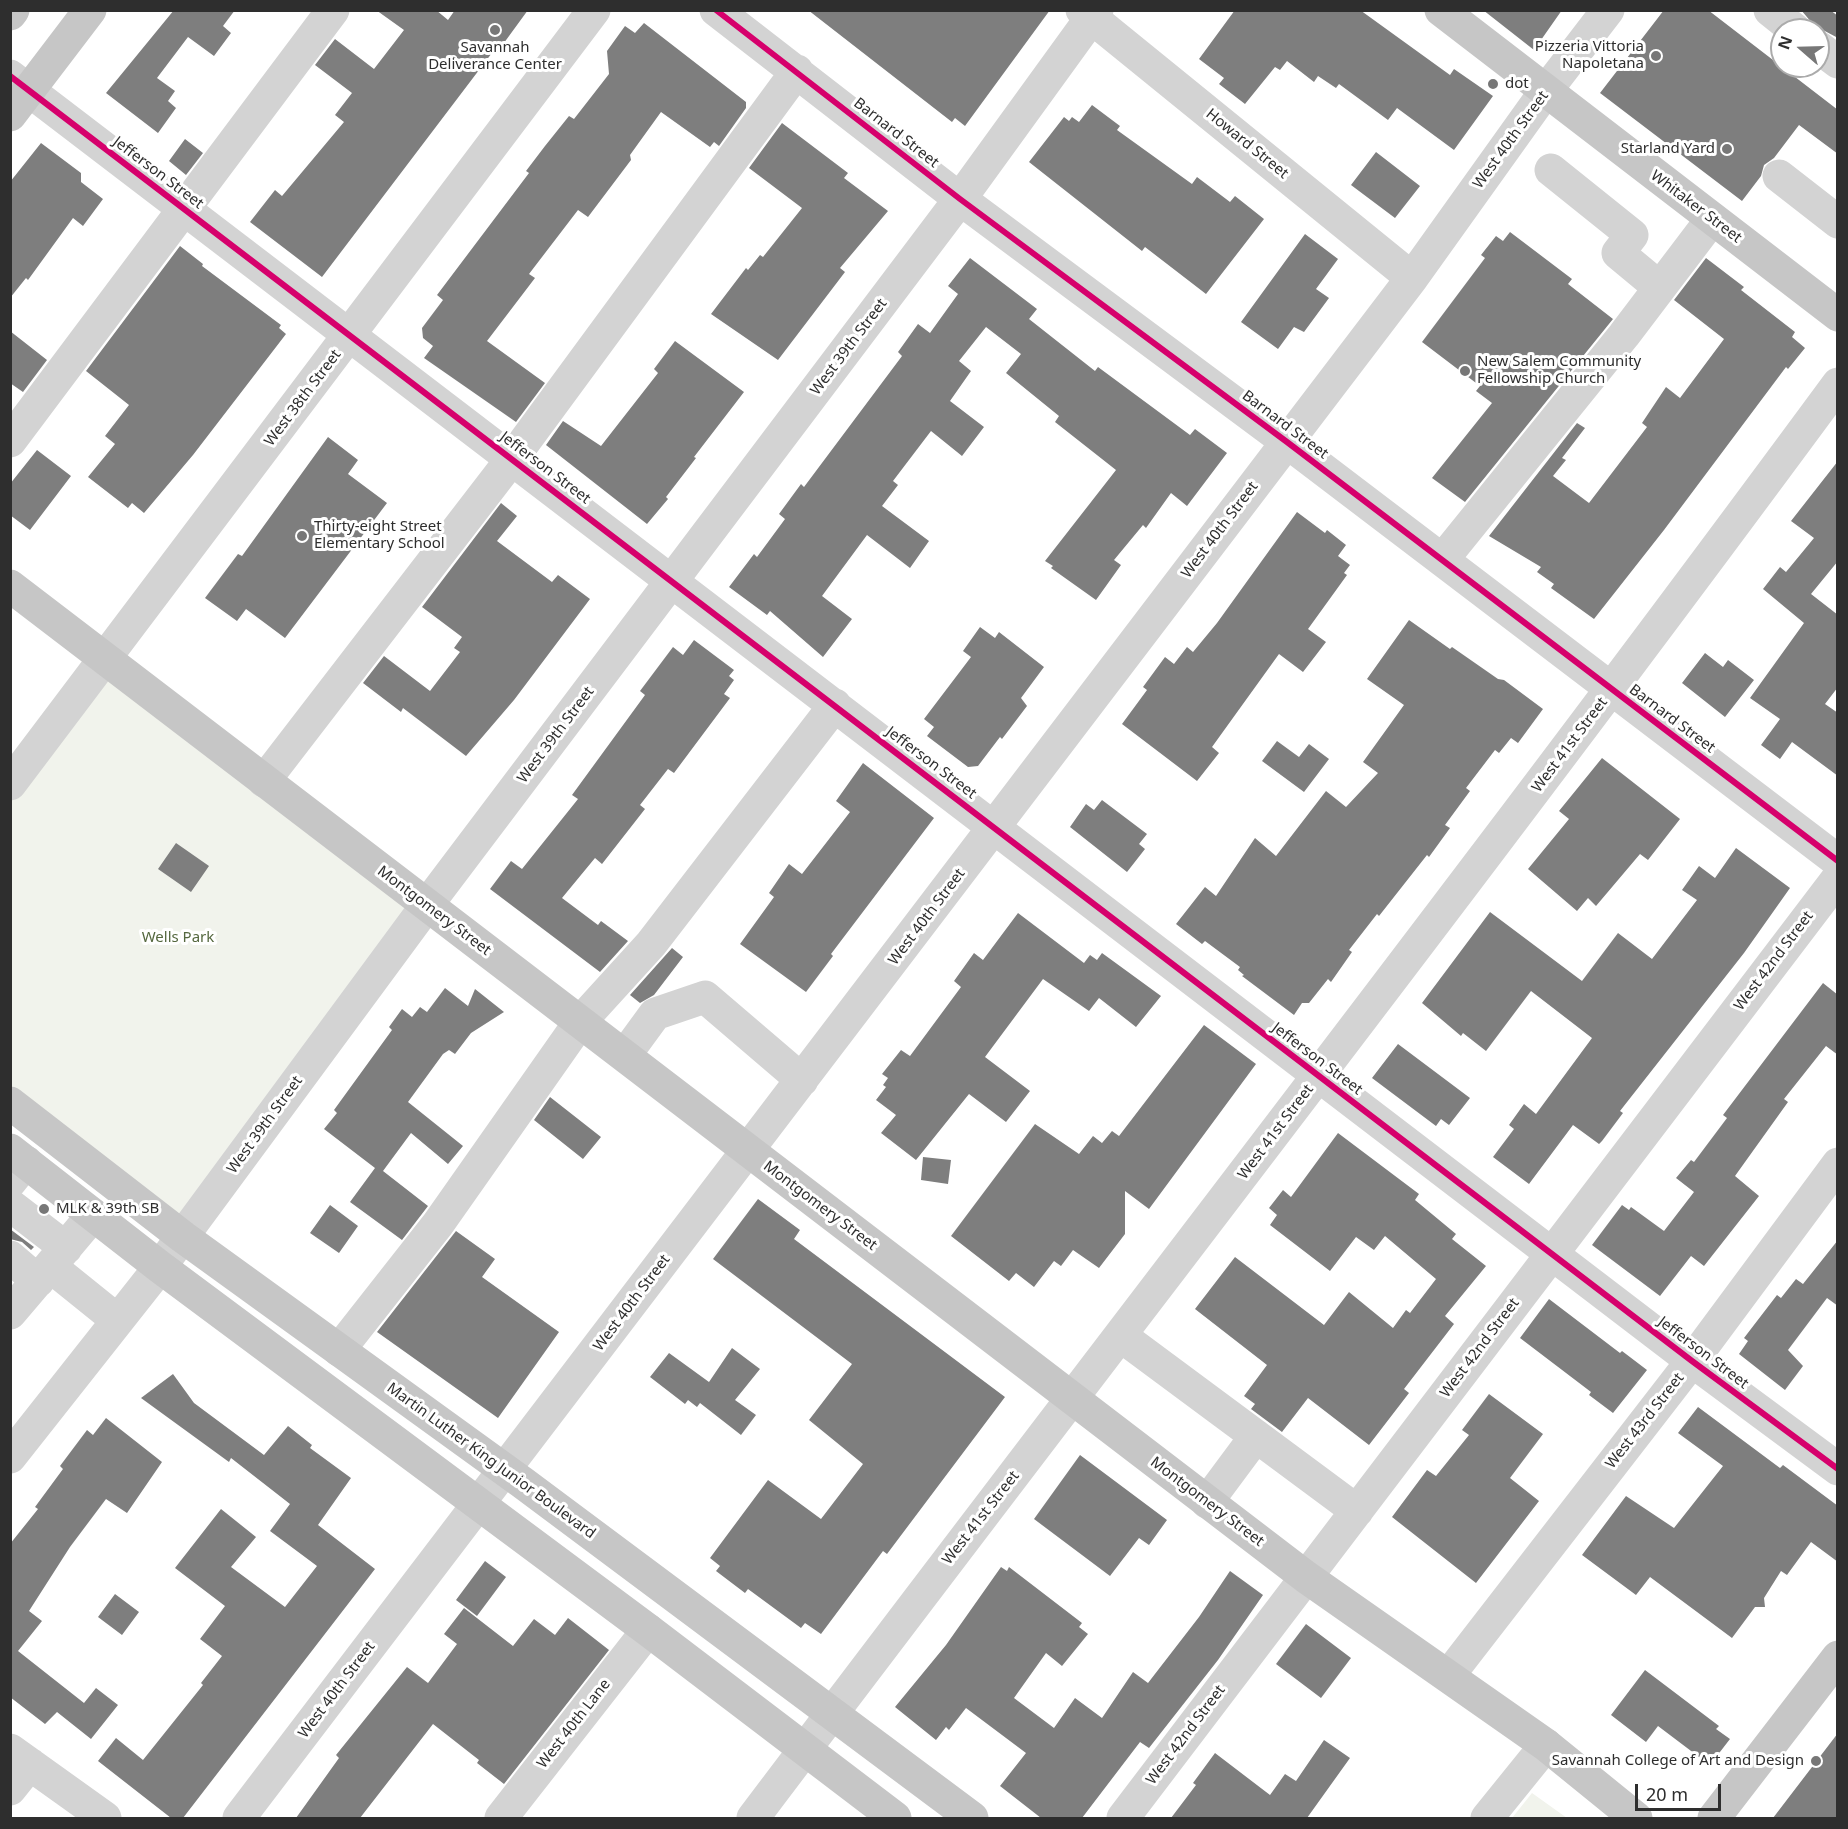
<!DOCTYPE html>
<style>
body{margin:0}
#map{position:relative;width:1848px;height:1829px;overflow:hidden;background:#fff;font-family:"Noto Sans",sans-serif}
canvas{display:block}
.frame{position:absolute;inset:0;border:12px solid #2e2e2e;pointer-events:none}
.north{position:absolute;left:1770px;top:18px;width:60px;height:60px;box-sizing:border-box;background:#fff;border:2px solid #ababab;border-radius:50%;rotate:290deg;font-size:16px;font-weight:700;line-height:24px;text-align:center;color:#2e2e2e}
.north::after{content:'';display:block;margin:auto;width:21px;height:27px;background:#777;clip-path:polygon(50% 0,100% 100%,50% 72%,0 100%)}
.scale{position:absolute;left:1635px;top:1784px;width:86px;height:27px;box-sizing:border-box;border:3px solid #2e2e2e;border-top:0;padding-left:8px;font-size:18px;line-height:21px;white-space:nowrap;color:#2e2e2e;-webkit-text-stroke:4px #fff;paint-order:stroke}
</style>
<div id="map">
<canvas width="1848" height="1829"></canvas>
<div class="frame"></div>
<div class="north">N</div>
<div class="scale">20 m</div>
</div>
<script>
const g = document.querySelector('canvas').getContext('2d');
g.lineJoin = 'round';
function paint(path, color) { g.fillStyle = color; g.fill(path, 'evenodd'); }
function strokePath(path, color, width, dash) { g.strokeStyle = color; g.lineWidth = width; g.lineCap = dash ? 'butt' : 'round'; g.setLineDash(dash || []); g.stroke(path); }
function write(font, color, halo, rows, align = 'center') {
  g.font = font + ' "Noto Sans",sans-serif'; g.lineWidth = 6; g.setLineDash([]); g.textBaseline = 'middle'; g.strokeStyle = halo; g.fillStyle = color; for (const [text, x, y, turn = 0] of rows) {
    g.save(); g.translate(x, y); g.rotate((+turn || 0) * Math.PI / 180); g.textAlign = isNaN(turn) ? turn : align; if (halo) g.strokeText(text, 0, 0); g.fillText(text, 0, 0); g.restore();
  }
}
paint(new Path2D(`
 M106 670 412 904 162 1238 11 1122 10 795Z
 M1532 1793 1567 1818H1512Z`), '#f1f3ec');
paint(new Path2D(`
 M174 10H235L223 26 231 33 214 56 188 37 157 78 175 91 168 101 176 108 158 133 106 93Z
 M376 10H436L448 20 455 10H528L501 47 498 45 322 277 250 222 275 190 282 196 344 122 335 115 352 93 315 65 335 39 374 69 404 30Z
 M808 10H1050L965 126 955 118 952 122Z
 M1235 10H1360L1450 75 1454 69 1493 96 1454 150 1397 108 1388 120 1339 84 1336 88 1318 76 1314 82 1287 61 1280 70 1275 67 1245 104 1219 84 1224 78 1199 59Z
 M1483 10H1562L1534 50Z
 M1664 10H1708L1838 110V154L1799 125 1774 158 1764 165 1761 176 1742 201 1600 93Z
 M1801 10H1830L1838 16V38L1821 29H1813L1812 23Z
 M644 23 746 102V108L719 146 714 142 710 147 661 112 630 155 631 160 588 217 578 210 529 274 535 278 487 341 545 383 516 422 424 358 433 346 423 338 422 328 443 300 437 295 529 173 526 171 545 146 569 116 574 119 609 74 607 51 625 26 635 33Z
 M1092 105 1120 126 1117 130 1192 184 1197 177 1230 202 1235 196 1264 219 1206 294 1145 247 1142 251 1029 162 1064 117 1069 121 1072 117 1079 122Z
 M782 123 848 173 844 178 888 211 840 268 845 272 778 360 711 314 746 268 748 270 760 255 763 257 802 208 749 168Z
 M185 139 203 153 186 175 169 161Z
 M41 143 81 173V182L103 199 83 226 73 218 28 280 26 278 10 298V182Z
 M1376 152 1420 186 1395 218 1351 185Z
 M1510 232 1572 279 1568 284 1613 319 1465 502 1432 478 1492 403 1476 391 1480 386 1422 342 1485 258 1481 255 1496 236 1503 241Z
 M1305 234 1338 259 1316 289 1329 298 1304 332 1294 327 1278 349 1241 322Z
 M180 246 203 264 202 266 281 325 279 328 286 334 193 455 144 513 132 503 128 508 88 477 115 444 105 436 129 405 86 371Z
 M970 258 1037 309 1029 319 1095 371 1098 367 1190 435 1195 429 1227 453 1187 506 1171 493 1146 528 1143 525 1114 560 1121 565 1096 600 1051 568 1053 566 1045 561 1116 470 1055 422 1059 416 1006 373 1021 354 986 327 959 361 971 371 950 401 984 427 962 456 931 431 893 481 898 485 882 506 929 541 910 568 867 535 822 596 852 619 823 657 770 611 767 615 729 587 754 554 757 557 785 519 779 514 801 484 804 487 902 356 898 352 918 324 930 333 958 294 948 286Z
 M1706 258 1744 287 1741 290 1795 332 1792 337 1805 348 1788 369 1786 367 1664 530 1594 619 1551 588 1554 584 1537 572 1541 567 1489 536 1577 423 1585 428 1562 458 1566 460 1553 476 1589 503 1647 427 1642 423 1666 387 1680 398 1724 339 1674 300Z
 M10 331 47 360 23 392 10 383Z
 M675 341 744 392 694 457 696 458 666 497 668 499 647 524 546 445 563 421 601 446 658 373 654 369Z
 M328 437 358 460 348 474 387 503 285 638 246 609 237 621 205 598 238 554 242 556Z
 M37 450 71 476 30 530 10 515V484Z
 M1838 461V561L1811 594 1838 615V687L1825 704 1838 713V776L1792 742 1780 759 1761 745 1780 719 1750 698 1804 623 1763 589 1780 567 1786 572 1814 538 1791 521Z
 M501 503 517 516 497 541 552 582 558 575 590 599 514 700 466 756 403 708 401 712 363 683 384 656 430 691 460 652 454 648 462 637 422 607Z
 M1297 512 1325 533 1327 530 1346 545 1338 556 1350 565 1344 573 1347 575 1308 629 1326 642 1303 672 1279 654 1212 747 1219 753 1197 781 1122 724 1147 690 1143 687 1165 657 1174 664 1187 647 1193 652 1217 623Z
 M1409 620 1450 649 1452 647 1498 679 1504 680 1543 709 1518 743 1511 738 1499 753 1495 750 1466 788 1470 791 1445 825 1450 828 1429 857 1427 855 1379 916 1377 914 1349 950 1352 952 1331 982 1328 979 1309 1003H1302L1294 1015 1242 976 1244 975 1238 970 1240 967 1205 941 1202 944 1176 924 1205 887 1216 896 1255 838 1276 856 1326 791 1346 807 1378 773 1363 762 1404 705 1367 679Z
 M980 627 995 638 999 632 1044 667 1021 698 1027 706 1002 739 1000 737 978 766 968 767 927 736 934 727 924 719 971 657 963 651Z
 M694 640 734 670 729 676 734 680 724 694 730 698 674 773 668 769 640 805 645 809 602 864 595 858 562 898 598 925 601 921 628 941 600 972 490 889 511 861 522 869 578 799 572 795 645 695 640 691 673 647 683 655Z
 M1705 653 1723 667 1728 660 1754 680 1725 717 1682 683Z
 M1277 741 1299 757 1309 744 1329 759 1304 792 1262 761Z
 M1602 758 1680 819 1648 860 1640 854 1596 906 1588 898 1577 911 1528 869 1569 819 1559 811Z
 M863 763 934 818 831 954 833 956 806 992 740 944 774 897 769 893 789 864 802 874 850 812 836 801Z
 M1102 800 1147 834 1139 844 1145 849 1127 872 1070 827 1086 804 1094 810Z
 M176 843 209 866 191 892 158 869Z
 M1736 848 1790 888 1744 953 1620 1111 1623 1113 1602 1141 1599 1144 1573 1125 1529 1184 1493 1157 1514 1129 1509 1125 1524 1104 1536 1114 1592 1038 1531 991 1486 1051 1463 1033 1461 1036 1422 1003 1490 912 1582 981 1618 933 1652 959 1697 900 1682 890 1699 866 1715 878Z
 M1018 913 1084 963 1090 955 1097 960 1102 953 1161 996 1136 1027 1099 998 1089 1011 1043 979 985 1057 1030 1091 1006 1122 969 1094 916 1160 881 1133 896 1115 876 1100 886 1087 883 1085 888 1078 882 1074 901 1050 910 1056 961 987 954 981 974 953 983 960Z
 M672 948 683 957 654 995 640 1003 630 995Z
 M1823 983 1838 995V1055L1826 1046 1784 1099 1788 1102 1735 1176 1759 1196 1704 1266 1691 1256 1660 1296 1592 1245 1622 1205 1629 1210 1631 1207 1664 1231 1694 1192 1676 1178 1691 1160 1694 1162 1727 1118 1723 1115Z
 M445 988 468 1006 475 989 504 1012 471 1033 455 1054 449 1050 443 1054 408 1102 463 1146 448 1164 411 1133 383 1171 428 1206 402 1240 350 1202 375 1168 324 1129 337 1113 334 1110 392 1030 389 1027 402 1009 412 1017 420 1007 427 1012Z
 M1204 1025 1256 1064 1149 1209 1125 1191V1234L1099 1268 1073 1250 1061 1266 1054 1261 1034 1287 1016 1273 1009 1281 951 1236 1035 1124 1079 1154 1093 1136 1102 1143 1112 1131 1119 1136Z
 M1398 1044 1470 1098 1449 1125 1441 1119 1436 1126 1372 1078Z
 M550 1097 601 1137 583 1159 534 1120Z
 M1338 1133 1419 1194 1415 1200 1456 1234 1452 1239 1486 1266 1445 1316 1454 1324 1404 1389 1409 1393 1369 1445 1308 1398 1282 1432 1251 1409 1255 1404 1244 1396 1267 1365 1195 1309 1235 1257 1324 1325 1349 1292 1393 1328 1406 1310 1410 1313 1436 1279 1385 1236 1374 1250 1356 1237 1330 1271 1270 1225 1277 1215 1269 1208 1283 1190 1291 1197Z
 M923 1157 951 1160 948 1184 921 1180Z
 M758 1199 800 1230 794 1239 1005 1397 887 1554 883 1551 821 1634 805 1623 801 1628 748 1589 745 1593 716 1571 720 1566 710 1558 768 1480 821 1519 863 1464 809 1420 852 1364 713 1259Z
 M330 1205 358 1226 339 1253 310 1233Z
 M10 1229 34 1247 31 1250 22 1242 10 1239Z
 M456 1231 495 1259 482 1277 559 1332 498 1418 377 1332Z
 M1838 1240V1306L1827 1298 1788 1350 1803 1366 1785 1390 1739 1354 1748 1341 1744 1338 1777 1295 1781 1298 1796 1279 1803 1284Z
 M1549 1299 1620 1353 1622 1351 1647 1370 1613 1413 1589 1395 1591 1392 1520 1338Z
 M732 1348 760 1369 735 1400 756 1415 741 1435 700 1403 697 1407 688 1400 685 1404 650 1377 669 1353 709 1382Z
 M173 1374 194 1403 264 1455 288 1426 312 1445 310 1448 351 1478 318 1525 375 1569 183 1818H171L98 1761 116 1738 143 1760 203 1685 201 1683 222 1656 200 1639 225 1606 175 1568 221 1509 256 1537 231 1567 285 1607 317 1566 270 1531 290 1504 231 1458 229 1462 141 1398Z
 M1489 1394 1543 1434 1510 1478 1539 1501 1476 1583 1392 1517 1427 1470 1436 1476 1469 1435 1462 1430Z
 M1698 1407 1780 1468 1783 1465 1838 1506V1562L1811 1542 1787 1575 1781 1571 1764 1598 1765 1607H1755L1732 1638 1650 1577 1636 1595 1582 1555 1626 1496 1674 1528 1723 1466 1678 1433Z
 M106 1418 162 1462 127 1513 106 1499 70 1547 29 1611 42 1621 18 1651 84 1703 96 1688 118 1705 91 1739 57 1712 45 1724 10 1697V1544L38 1509 35 1507 63 1469 60 1466 87 1430 93 1435Z
 M1080 1455 1167 1520 1149 1545 1139 1538 1110 1576 1034 1519Z
 M485 1561 506 1577 477 1616 456 1600Z
 M1001 1567 1007 1571 1009 1567 1082 1623 1079 1627 1088 1634 1062 1666 1046 1653 1014 1698 1054 1728 1075 1698 1102 1718 1133 1672 1148 1683 1199 1617 1230 1571 1263 1595 1218 1660 1149 1748 1140 1742 1082 1818H1041L1000 1786 1026 1753 966 1708 949 1730 946 1727 936 1740 895 1707 946 1645Z
 M115 1594 139 1612 122 1635 98 1617Z
 M464 1608 513 1646 534 1619 555 1635 568 1618 609 1650 504 1784 477 1763 479 1760 433 1724 360 1818H296L339 1758 336 1755 407 1667 428 1683 457 1644 444 1634Z
 M1306 1624 1351 1658 1321 1698 1276 1664Z
 M1645 1670 1719 1726 1716 1729 1730 1739 1713 1761 1705 1756 1703 1760 1658 1726 1646 1742 1611 1715Z
 M1838 1733V1818H1773Z
 M1324 1740 1350 1758 1307 1818H1171L1196 1785 1193 1783 1215 1753 1270 1795 1285 1774 1296 1781Z`), '#7e7e7e');
strokePath(new Path2D(`
 M716 10 960 199 1287 442 1838 861
 M1082 10 1412 278
 M1770 10 1795 30
 M1818 47 1838 62
 M10 76 1692 1361 1838 1469
 M1551 170 1632 235 1618 253 1659 287
 M1779 176 1838 222
 M10 441 333 10
 M1443 559 1624 335 1712 219
 M264 781 511 460 797 71
 M10 784 594 10
 M625 1055 655 1014 705 997 802 1080
 M10 1182 26 1162
 M10 1205 66 1248
 M93 1215 50 1266 117 1320
 M10 1257 38 1281
 M10 1313 50 1266
 M1121 1336 1357 1511
 M339 1350 438 1224 580 1022 651 944 835 705
 M10 1457 160 1267 427 905 960 199 1097 10
 M1207 1502 1256 1436
 M1449 1675 1692 1361 1838 1164
 M10 1750 105 1818
 M10 1789 30 1764
 M239 1818 1412 278 1545 92 1608 10
 M501 1818 648 1630
 M753 1818C1114 1340 1482 867 1838 384
 M1123 1818 1838 878
 M1487 1818 1546 1745`), '#d3d3d3', 33);
strokePath(new Path2D(`
 M1441 10 1838 315
 M10 14 13 10
 M10 115 90 10
 M10 586 1306 1577 1546 1745 1636 1818
 M10 1103 183 1237 523 1483 972 1818
 M10 1150 160 1267 648 1630 895 1818
 M1714 1818 1838 1657`), '#c6c6c6', 33);
strokePath(new Path2D(`
 M716 10 960 199 1287 442 1838 861
 M10 76 1692 1361 1838 1469`), '#d6006c', 6);
for (const [x, y, r, color] of [
 [495,30,6,"#777"],
 [1656,56,6,"#777"],
 [1493,84,6,"#777"],
 [1727,149,6,"#777"],
 [1465,371,6,"#777"],
 [302,536,6,"#777"],
 [44,1209,6,"#777"],
 [1816,1761,6,"#777"]
]) { const dot = new Path2D(); dot.arc(x, y, r, 0, 2 * Math.PI); g.fillStyle = color; g.fill(dot); strokePath(dot, '#fff', 2); }
write('15px', '#2e2e2e', '#fff', [
 ["Pizzeria Vittoria",1644,47,"right"],
 ["Napoletana",1644,64,"right"],
 ["Savannah",495,48,"center"],
 ["Deliverance Center",495,65,"center"],
 ["dot",1505,84],
 ["Starland Yard",1715,149,"right"],
 ["New Salem Community",1477,362],
 ["Fellowship Church",1477,379],
 ["Thirty-eight Street",314,527],
 ["Elementary School",314,544],
 ["MLK & 39th SB",56,1209],
 ["Savannah College of Art and Design",1804,1761,"right"]
], 'left');
write('15px', '#2e2e2e', '#fff', [
 ["Barnard Street",896,133,38],
 ["West 40th Street",1511,140,-54],
 ["Howard Street",1247,144,39],
 ["Jefferson Street",158,173,37],
 ["Whitaker Street",1696,207,37],
 ["West 39th Street",849,347,-53],
 ["West 38th Street",303,398,-53],
 ["Barnard Street",1285,425,37],
 ["Jefferson Street",545,468,37],
 ["West 40th Street",1220,530,-53],
 ["Barnard Street",1672,719,37],
 ["West 39th Street",556,735,-53],
 ["West 41st Street",1570,745,-53],
 ["Jefferson Street",931,763,37],
 ["Montgomery Street",434,911,37],
 ["West 40th Street",927,917,-53],
 ["West 42nd Street",1774,961,-53],
 ["Jefferson Street",1317,1059,37],
 ["West 39th Street",265,1125,-54],
 ["West 41st Street",1276,1132,-53],
 ["Montgomery Street",820,1206,37],
 ["West 40th Street",632,1303,-53],
 ["West 42nd Street",1480,1348,-53],
 ["Jefferson Street",1703,1353,37],
 ["West 43rd Street",1645,1421,-52],
 ["Martin Luther King Junior Boulevard",491,1461,36],
 ["Montgomery Street",1207,1502,37],
 ["West 41st Street",981,1518,-52],
 ["West 40th Street",337,1690,-53],
 ["West 40th Lane",574,1724,-52],
 ["West 42nd Street",1186,1735,-53]
]);
write('15px', '#54673e', '#fff', [
 ["Wells Park",178,938]
]);
</script>
